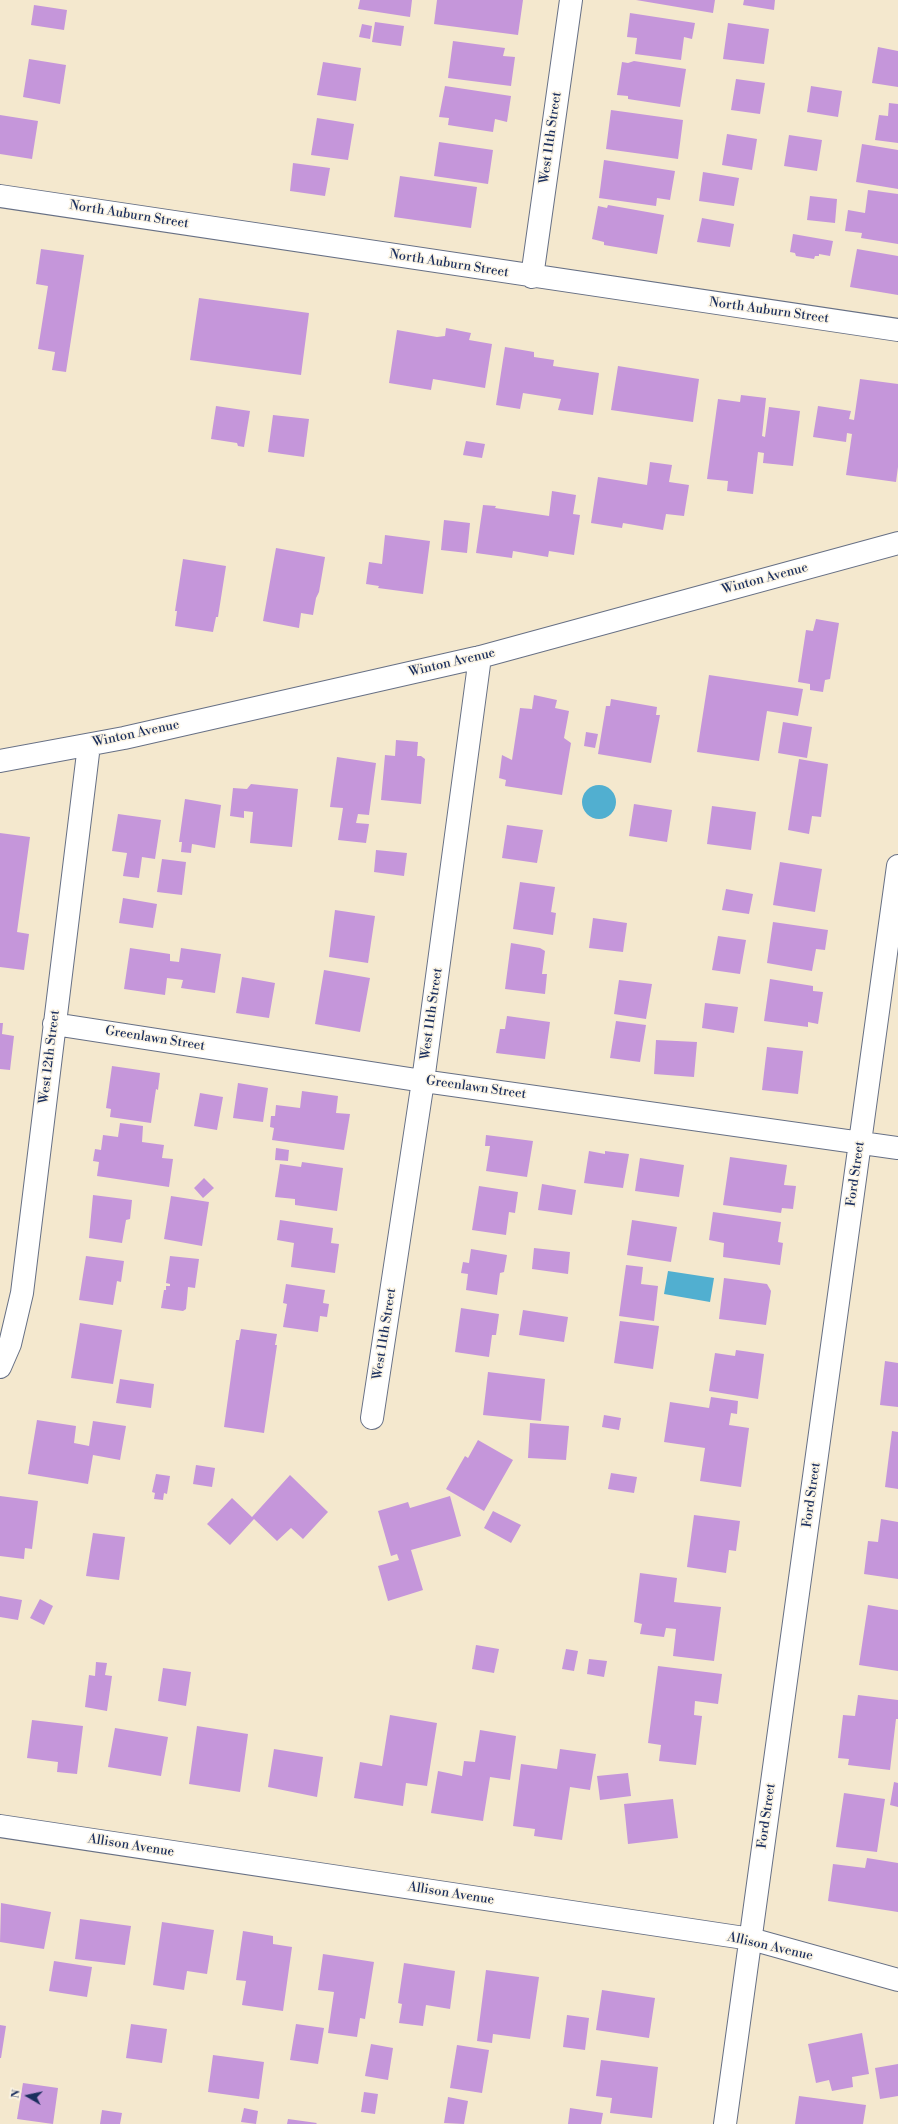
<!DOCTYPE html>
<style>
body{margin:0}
#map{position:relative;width:898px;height:2124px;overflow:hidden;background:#f4e8ce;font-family:"Libre Bodoni",serif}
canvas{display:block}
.north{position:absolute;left:8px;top:2076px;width:40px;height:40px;-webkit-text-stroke:3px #fcf5e5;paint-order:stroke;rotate:279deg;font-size:11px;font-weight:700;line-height:16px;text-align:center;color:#1b2f5e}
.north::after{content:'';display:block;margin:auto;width:14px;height:18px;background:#1b2f5e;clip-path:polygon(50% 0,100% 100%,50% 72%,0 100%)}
</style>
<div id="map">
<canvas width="898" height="2124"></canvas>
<div class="north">N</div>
</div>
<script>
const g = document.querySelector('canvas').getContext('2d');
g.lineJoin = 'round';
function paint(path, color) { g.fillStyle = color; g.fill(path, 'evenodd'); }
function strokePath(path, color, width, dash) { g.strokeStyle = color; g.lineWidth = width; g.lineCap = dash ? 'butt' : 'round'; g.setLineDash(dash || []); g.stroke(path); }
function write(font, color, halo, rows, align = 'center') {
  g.font = font + ' "Libre Bodoni",serif'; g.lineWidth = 3; g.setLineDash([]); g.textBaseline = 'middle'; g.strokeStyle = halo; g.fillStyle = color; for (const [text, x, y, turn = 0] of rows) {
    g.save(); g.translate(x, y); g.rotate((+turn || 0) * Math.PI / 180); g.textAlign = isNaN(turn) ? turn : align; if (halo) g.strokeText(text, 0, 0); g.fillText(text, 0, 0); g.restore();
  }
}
paint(new Path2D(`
 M582 802a17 17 0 1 1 34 0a17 17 0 1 1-34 0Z
 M668 1271 714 1278 710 1302 664 1294Z`), '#51afd0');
paint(new Path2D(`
 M360 0H412L410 17 358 9Z
 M437 0H523L518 35 434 24Z
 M636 0H715L713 13Z
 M744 0H775L774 10 743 5Z
 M34 5 67 10 64 30 31 25Z
 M630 13 695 23 692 39 684 37 681 60 635 54 637 38 627 37Z
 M375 22 404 26 401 46 372 42Z
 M728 23 769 29 764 64 723 59Z
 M362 24 372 26 370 39 359 37Z
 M453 41 505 48 503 56 515 57 511 86 448 78Z
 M878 47 898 51V87L872 83Z
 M29 59 66 65 60 104 23 97Z
 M634 61 686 69 680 107 628 99V96L617 95 622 62 628 63Z
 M323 62 361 68 356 101 317 95Z
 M736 79 765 83 760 114 731 110Z
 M445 86 511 96 507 122 495 119 493 132 448 125 449 118 439 117Z
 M811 86 842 91 838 117 807 112Z
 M889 103 898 104V143L875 140 879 115 888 116Z
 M611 110 683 120 678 159 606 149Z
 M0 115 38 121 32 159 0 154Z
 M317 118 354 124 348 160 311 155Z
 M727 134 757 139 752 170 722 165Z
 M789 135 822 140 817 171 784 166Z
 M439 142 493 150 488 184 434 176Z
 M862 144 898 150V189L856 182Z
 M604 160 675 171 670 200 657 198 656 206 599 198Z
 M293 163 330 168 325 196 290 191Z
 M703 172 739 178 734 206 699 201Z
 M400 176 477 187 471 228 394 217Z
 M868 190 898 194V244L861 238 862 233 845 231 848 210 865 213Z
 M810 196 837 199 835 223 807 220Z
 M608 205 664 215 657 254 604 245V242L592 239 598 206 607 208Z
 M702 218 734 224 730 247 697 242Z
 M793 234 833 241 830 256 819 254V256H815L814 259 796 256 795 253 790 252Z
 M41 249 84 255 66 372 52 370 55 352 38 349 48 286 36 284Z
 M857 249 898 256V295L850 287Z
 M199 298 309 313 301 375 190 360Z
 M446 328 471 333 469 340 492 344 485 388 433 379 431 390 389 383 397 330 437 337 445 336Z
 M505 347 534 352V357L554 360 553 366 599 373 593 415 558 410 561 399 523 393 520 409 496 405Z
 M618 366 699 379 693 422 611 410Z
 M860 379 898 384V467L896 482 846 475 852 434 847 433 846 442 813 437 818 406 851 411 849 419 854 420Z
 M741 395 766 398 762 436 765 437 769 407 800 411 793 466 763 463 764 453 758 452 753 494 727 491 728 481 707 479 718 399 740 402Z
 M216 406 250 411 244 447 238 446 237 443 211 439Z
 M273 415 309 419 304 457 268 452Z
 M466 441 485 444 482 458 463 455Z
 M650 462 672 465 669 482 689 485 684 516 666 514 663 530 623 523 622 528 591 523 598 477 647 485Z
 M552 491 576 495 573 514 580 515 574 555 549 551 548 557 513 551 512 558 476 553 483 505 496 506 495 508 549 516Z
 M444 520 470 523 467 553 441 550Z
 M385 535 430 541 423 594 378 588 379 586 366 584 369 562 382 564Z
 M276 548 325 557 319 592 316 598 313 615 301 613 299 628 263 621Z
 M183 559 226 566 218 617H216L213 632 175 626 177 611H175Z
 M816 619 839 623 830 679 825 680 823 692 810 690V684L798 682 806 630 813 631Z
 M709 675 803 689 798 716 767 711 759 761 697 752Z
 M534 695 557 700 555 708 569 711 564 738 571 743 562 795 505 786 506 780 499 778 502 755 512 760 520 708 532 709Z
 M611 699 657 707 656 715H660L651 763 598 754 606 706H610Z
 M783 722 812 727 807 758 778 753Z
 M586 732 598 734 595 748 584 746Z
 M396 740 418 742 417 756H421L425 759 421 804 381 800 385 755 395 756Z
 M337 757 376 763 369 815 358 814 356 823 369 824 366 843 338 840 343 808 330 807Z
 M799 759 828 764 821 817 812 816 809 834 788 830Z
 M251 784 298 789 292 847 250 843 253 812 244 811V818L230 816 233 788 247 789Z
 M185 799 221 805 215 848 192 844 191 853 181 852 182 842H179Z
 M634 804 672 810 667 842 629 836Z
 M712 806 756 812 751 850 707 844Z
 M118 814 161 820 155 859 142 857 139 878 123 876 127 853 112 851Z
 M507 825 543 830 537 863 502 858Z
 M0 833 30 837 17 932 29 934 24 970 0 967Z
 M376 850 407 853 404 876 374 872Z
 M162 859 186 862 182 895 157 892Z
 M780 862 822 869 815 912 773 905Z
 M520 882 555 887 551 912 556 913 553 935 513 929Z
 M726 889 753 894 749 914 722 910Z
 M123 898 157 904 153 928 119 923Z
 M335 910 375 916 368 963 329 957Z
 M593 918 627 923 623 952 589 948Z
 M773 922 828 930 825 950 816 949 812 971 767 963Z
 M718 936 746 940 740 974 712 970Z
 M511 943 540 948 545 951 542 974H547L545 994 505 989Z
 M130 948 170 954V961L179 962 181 948 221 954 215 993 181 988 183 980 167 978 165 995 124 989Z
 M324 970 370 978 360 1032 315 1024Z
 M242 977 275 983 269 1018 236 1013Z
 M770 979 813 986V991L823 992 818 1024 808 1022V1027L764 1021Z
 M619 980 652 984 646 1019 614 1014Z
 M705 1003 738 1007 734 1033 702 1028Z
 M507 1016 550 1022 545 1059 496 1053 500 1029H505Z
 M616 1021 646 1025 640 1062 610 1058Z
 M0 1023H3L2 1034 14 1036 10 1070 0 1069Z
 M656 1040 697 1042 694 1077 654 1074Z
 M767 1047 803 1051 798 1094 762 1090Z
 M112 1066 160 1073 158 1090 156 1089 151 1123 110 1117 111 1109 106 1108Z
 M238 1083 268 1088 263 1122 233 1118Z
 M302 1091 338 1096 336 1113 350 1114 344 1150 272 1140 274 1128 270 1127 271 1116H275L276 1105 300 1108Z
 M200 1093 223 1097 217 1130 194 1126Z
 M120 1123 143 1126 142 1142 164 1145 162 1158 173 1159 169 1187 97 1176 99 1162 93 1161 95 1149 101 1150 103 1135 118 1137Z
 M486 1135 533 1141 527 1177 486 1171 490 1146H485Z
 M276 1148 289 1150 288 1161 275 1160Z
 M589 1151 605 1154V1151L629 1154 623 1188 584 1183Z
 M730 1157 787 1165 784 1185 796 1186 793 1209 782 1208 781 1213 723 1205Z
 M640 1158 684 1165 679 1197 635 1191Z
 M302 1162 343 1168 337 1211 295 1205V1199L275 1197 280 1164 301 1167Z
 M204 1178 214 1188 203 1198 194 1188Z
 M542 1184 576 1190 572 1215 538 1210Z
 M479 1186 518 1192 515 1213 509 1212 506 1235 472 1230Z
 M93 1195 132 1200 130 1219 126 1220 122 1243 89 1238Z
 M171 1196 209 1202 202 1246 164 1239Z
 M713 1212 781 1222 778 1242 783 1243 780 1265 723 1257 724 1243 709 1240Z
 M280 1220 333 1228 331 1243 339 1244 335 1273 291 1267 294 1243 277 1240Z
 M632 1220 677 1227 671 1262 627 1255Z
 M534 1248 570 1252 568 1274 532 1269Z
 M471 1249 507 1255 504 1272 500 1273 497 1295 466 1290 468 1274 461 1273 463 1262 469 1263Z
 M86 1256 124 1261 121 1282 117 1281 113 1305 79 1300Z
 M170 1256 199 1259 195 1288 188 1287 186 1309 183 1311 161 1308 164 1290H166V1286H170V1284L166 1283Z
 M626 1265 643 1267 641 1284 658 1286 654 1321 619 1316Z
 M724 1278 767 1284 771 1291 766 1325 719 1319Z
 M286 1284 325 1290 323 1303 329 1304 327 1317 320 1316 318 1332 283 1327 287 1304 283 1303Z
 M461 1308 499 1314 496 1335H492L489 1357 455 1352Z
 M523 1310 568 1317 564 1342 519 1335Z
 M620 1321 659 1326 653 1369 614 1363Z
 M80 1323 122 1330 113 1384 71 1378Z
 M241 1329 277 1334 275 1345H277L264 1433 224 1427 236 1340H239Z
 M736 1350 764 1354 758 1399 709 1391 715 1353 735 1356Z
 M885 1361 898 1363V1407L880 1405Z
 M488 1372 545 1379 541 1421 483 1415Z
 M120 1379 154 1384 151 1408 116 1403Z
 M711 1397 738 1401 737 1414 731 1413 729 1425 749 1428 741 1487 700 1481 705 1448 664 1442 670 1402 709 1408Z
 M604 1415 621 1418 619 1430 602 1427Z
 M37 1420 76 1426 74 1443 89 1446 93 1421 126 1426 120 1460 93 1455 88 1484 28 1474Z
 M530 1423 569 1426 566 1460 528 1458Z
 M892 1431 898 1432V1489L885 1487Z
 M478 1440 513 1460 484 1511 446 1489 465 1456 468 1458Z
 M196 1465 215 1468 212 1487 193 1484Z
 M611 1473 637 1477 634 1493 608 1489Z
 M156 1474 170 1476 167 1494 164 1493 163 1500 154 1499 155 1493 152 1492Z
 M290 1475 328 1512 303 1539 291 1528 277 1541 254 1519 230 1545 207 1524 232 1498 252 1517Z
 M0 1496 38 1501 32 1549 25 1548 24 1559 0 1556Z
 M450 1496 461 1536 411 1550 423 1590 388 1601 378 1566 399 1560 397 1554 391 1556 378 1511 408 1502 410 1508Z
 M493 1511 521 1525 511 1543 484 1528Z
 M694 1515 740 1521 736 1551 729 1550 726 1573 687 1567Z
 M881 1519 898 1522V1579L864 1574 868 1541 878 1542Z
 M93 1533 125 1537 119 1580 86 1576Z
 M640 1573 677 1578 674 1602 721 1607 714 1661 673 1656 676 1629 666 1628 664 1637 640 1634 642 1624 634 1622Z
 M0 1596 22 1600 18 1620 0 1617Z
 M40 1599 53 1606 44 1625 30 1618Z
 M868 1605 898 1610V1671L859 1665Z
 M476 1645 499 1649 494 1673 472 1669Z
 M566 1649 578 1651 574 1671 562 1669Z
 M589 1659 607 1661 604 1677 587 1674Z
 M96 1662 107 1663 105 1675 112 1676 107 1711 85 1707 89 1675 95 1676Z
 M658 1666 722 1674 718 1704 695 1701 694 1715 702 1716 696 1765 659 1761 661 1745 648 1743Z
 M163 1668 191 1672 186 1706 158 1701Z
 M858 1695 898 1700V1719H896L890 1770 848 1765 849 1759 838 1758 843 1715 855 1716Z
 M390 1715 437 1723 427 1786 406 1783 403 1806 354 1798 360 1762 382 1766Z
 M32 1720 83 1726 77 1774 57 1772 58 1762 27 1758Z
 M197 1726 248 1734 240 1792 189 1784Z
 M115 1728 168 1737 161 1776 108 1767Z
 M480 1730 516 1736 510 1780 490 1777 483 1821 431 1813 438 1771 462 1776 464 1761 475 1762Z
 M274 1749 323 1757 317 1797 268 1787Z
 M560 1749 596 1754 590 1790 570 1787 562 1840 534 1836 535 1829 513 1826 521 1764 557 1769Z
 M628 1773 631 1796 600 1800 597 1776Z
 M894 1782 898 1783V1807L890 1805Z
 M844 1793 885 1799 877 1852 836 1847Z
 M673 1799 678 1838 628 1844 624 1804Z
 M867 1858 898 1863V1912L828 1901 833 1864 865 1868Z
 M1 1903 51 1912 44 1949 0 1942Z
 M80 1919 131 1926 125 1965 75 1959Z
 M162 1922 214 1930 207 1974 187 1971 184 1990 153 1985Z
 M243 1931 273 1936V1944L292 1947 283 2011 242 2005 246 1981 236 1980Z
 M323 1954 374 1962 365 2019 360 2018 357 2037 328 2033 334 1992 318 1990Z
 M54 1961 92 1967 87 1997 49 1991Z
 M404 1963 455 1971 450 2009 426 2005 423 2026 399 2023 402 2004 398 2003Z
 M486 1970 539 1977 530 2039 493 2034 492 2043 477 2041Z
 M602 1990 655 1998 649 2038 596 2030Z
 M567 2015 589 2018 585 2050 563 2047Z
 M131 2024 167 2029 162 2063 126 2058Z
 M296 2024 324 2028 318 2064 290 2060Z
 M0 2025 6 2026 1 2058H0Z
 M862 2033 869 2074 852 2077 853 2087 832 2091 829 2080 816 2083 808 2044Z
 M371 2044 393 2048 388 2080 365 2076Z
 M457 2045 489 2050 482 2093 450 2088Z
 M213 2055 264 2062 259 2099 208 2092Z
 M601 2060 658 2067 652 2118 610 2113 612 2098 596 2096Z
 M898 2064V2096L880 2099 875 2068Z
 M23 2083 58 2088 53 2124 17 2119Z
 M364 2092 378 2094 375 2114 361 2112Z
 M799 2096 866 2105 863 2124H795Z
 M448 2097 468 2101 464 2124 444 2123Z
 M244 2108 258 2111 256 2124 241 2122Z
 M570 2108 603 2113 601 2124H568Z
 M102 2110 122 2113 120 2124H100Z
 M288 2119 317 2123 316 2124H287Z`), '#c596da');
const street = new Path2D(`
 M0 196 898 330
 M532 277 571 0
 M0 761 124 738 480 657 898 543
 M54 1024 423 1081 898 1148
 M0 1367 10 1344 22 1293 89 745
 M372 1418 423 1081 480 657
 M0 1826 751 1939 898 1980
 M725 2124 898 866`);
strokePath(street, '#677085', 24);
strokePath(street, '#fff', 22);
write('13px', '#1b2f5e', '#fcf5e5', [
 ["West 11th Street",551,138,-82],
 ["North Auburn Street",129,215,9],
 ["North Auburn Street",449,264,9],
 ["North Auburn Street",769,311,8],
 ["Winton Avenue",765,579,-15],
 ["Winton Avenue",452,663,-13],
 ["Winton Avenue",136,734,-12],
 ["West 11th Street",432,1014,-82],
 ["Greenlawn Street",155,1039,9],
 ["West 12th Street",50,1057,-83],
 ["Greenlawn Street",476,1088,8],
 ["Ford Street",856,1174,-82],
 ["West 11th Street",385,1334,-81],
 ["Ford Street",812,1495,-82],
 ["Ford Street",767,1816,-82],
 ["Allison Avenue",131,1846,9],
 ["Allison Avenue",451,1894,9],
 ["Allison Avenue",770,1947,13]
]);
</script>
